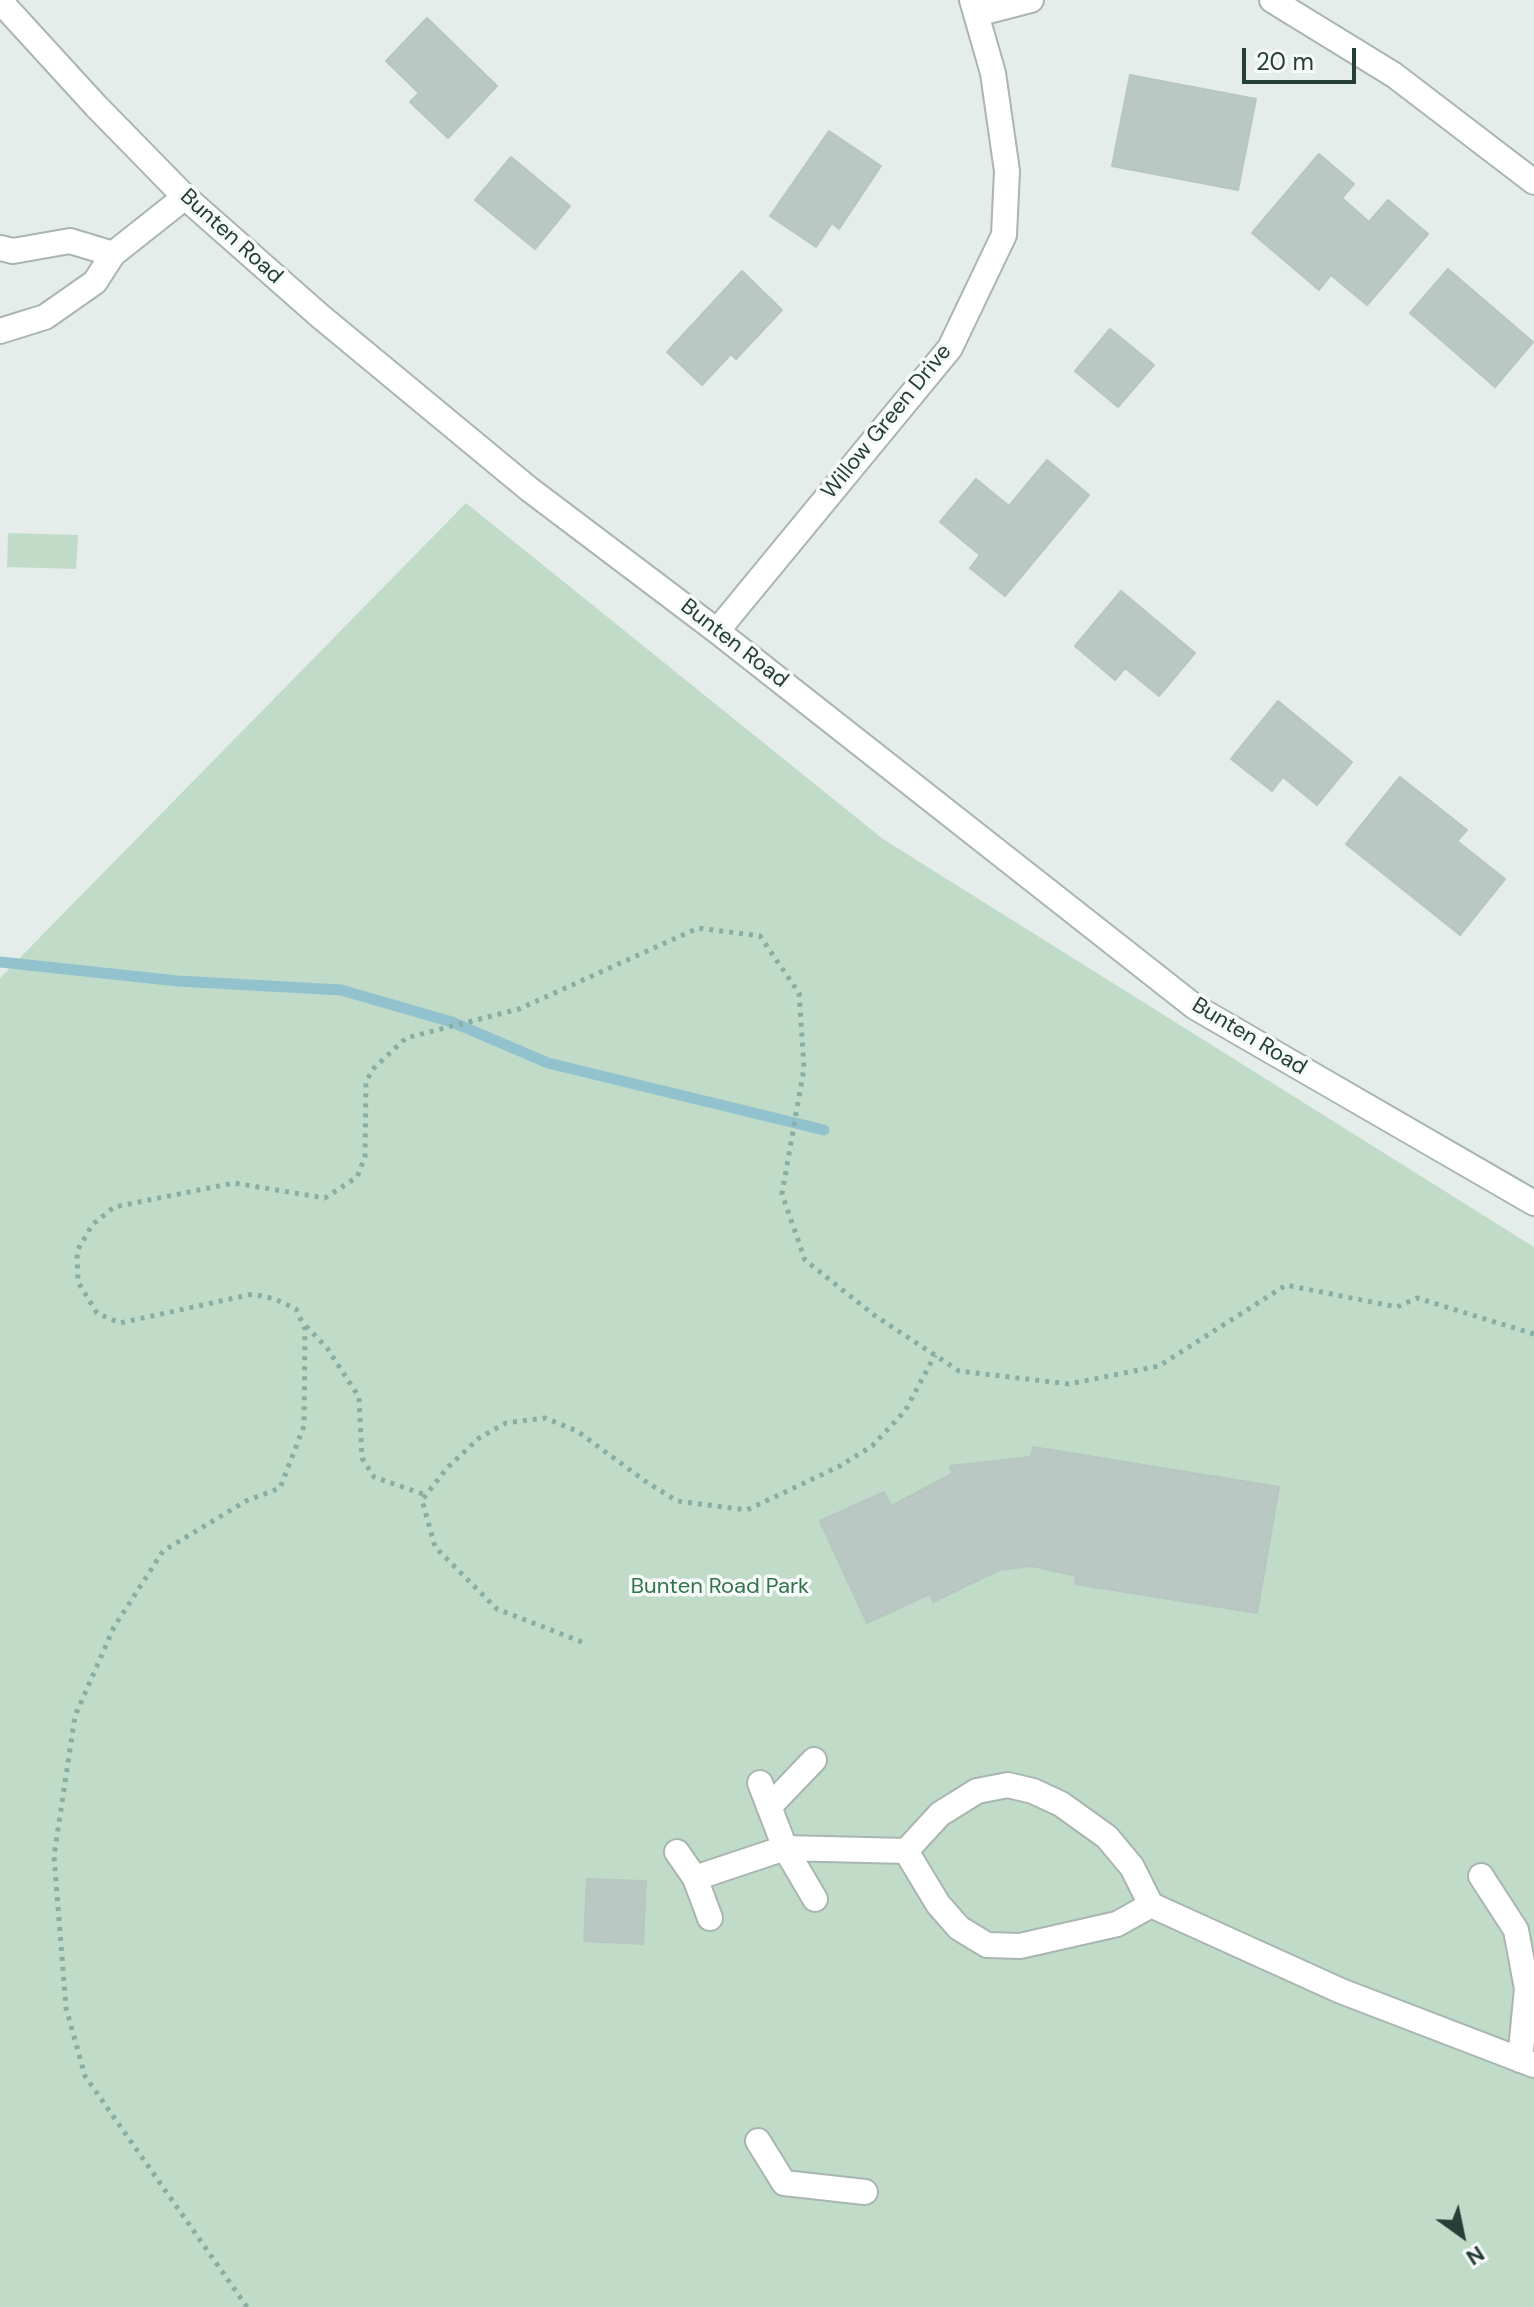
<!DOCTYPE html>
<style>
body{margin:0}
#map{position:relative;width:1534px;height:2307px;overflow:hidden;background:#e5edea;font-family:"DM Sans",sans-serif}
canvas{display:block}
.north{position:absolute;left:1422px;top:2195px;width:80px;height:80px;-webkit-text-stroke:6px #f6faf8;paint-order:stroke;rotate:147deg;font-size:22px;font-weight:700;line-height:32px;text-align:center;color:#253e38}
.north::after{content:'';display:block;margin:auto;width:28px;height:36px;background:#253e38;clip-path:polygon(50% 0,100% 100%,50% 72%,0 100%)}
.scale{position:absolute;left:1242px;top:48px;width:114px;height:36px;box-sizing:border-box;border:4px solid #253e38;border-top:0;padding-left:10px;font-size:24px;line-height:28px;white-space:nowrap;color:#253e38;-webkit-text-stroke:6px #f6faf8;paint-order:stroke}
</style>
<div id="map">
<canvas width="1534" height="2307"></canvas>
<div class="north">N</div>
<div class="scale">20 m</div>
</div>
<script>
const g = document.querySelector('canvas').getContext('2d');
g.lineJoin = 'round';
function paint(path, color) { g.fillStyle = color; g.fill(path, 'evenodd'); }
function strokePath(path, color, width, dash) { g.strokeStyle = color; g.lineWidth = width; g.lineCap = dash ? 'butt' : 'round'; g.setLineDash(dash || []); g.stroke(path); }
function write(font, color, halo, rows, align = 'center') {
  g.font = font + ' "DM Sans",sans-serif'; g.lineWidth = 7; g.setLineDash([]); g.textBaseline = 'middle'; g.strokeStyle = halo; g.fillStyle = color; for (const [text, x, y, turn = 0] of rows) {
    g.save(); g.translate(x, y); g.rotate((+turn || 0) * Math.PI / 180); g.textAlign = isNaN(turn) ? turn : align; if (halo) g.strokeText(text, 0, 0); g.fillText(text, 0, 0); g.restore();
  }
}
paint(new Path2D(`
 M466 503 883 839 1534 1247V2307H0V978Z
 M8 533 78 535 76 569 7 567Z`), '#c0dcc9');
strokePath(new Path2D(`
 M0 962 178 981 341 990 452 1022 548 1063 824 1130`), '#92c2ce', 11);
const building = new Path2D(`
 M427 18 497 86 448 138 410 102 419 93 386 61Z
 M1130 75 1256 99 1238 190 1112 166Z
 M829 131 881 166 839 229 832 223 816 247 770 216Z
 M1319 154 1354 184 1342 198 1369 222 1388 200 1428 234 1367 305 1331 275 1319 290 1252 233Z
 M511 157 570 206 535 249 475 200Z
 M1448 269 1533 342 1495 387 1410 313Z
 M742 271 782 310 736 359 731 354 702 385 667 352Z
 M1110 329 1154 365 1118 407 1075 371Z
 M1047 460 1089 495 1005 596 970 568 980 555 940 522 976 479 1009 506Z
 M1121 591 1195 653 1159 696 1125 668 1115 680 1075 646Z
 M1278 701 1352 762 1317 805 1283 777 1272 791 1231 759Z
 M1400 777 1467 830 1457 841 1505 879 1460 935 1346 844Z
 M1033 1447 1279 1487 1257 1613 1075 1584 1076 1576 1032 1566 999 1570 933 1602 930 1594 867 1623 820 1521 884 1492 891 1506 952 1474 950 1466 1031 1457Z
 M587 1879 646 1881 643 1944 584 1941Z`);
paint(building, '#bac8c3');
strokePath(building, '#b8c6c1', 2);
const minor = new Path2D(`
 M1272 0 1394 75 1534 182
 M0 1 96 106 185 197 320 316 529 489 717 631 1195 1007 1534 1203
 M977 14 1031 0
 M0 248 13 251 70 241 113 254
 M0 331 45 317 95 282 113 254 185 197
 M717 631 950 348 1004 235 1007 171 993 73 972 0
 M760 1783 785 1848 815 1899
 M769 1807 814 1760
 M906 1851 938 1904 959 1928 987 1945 1020 1946 1117 1924 1151 1905
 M677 1852 695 1878 785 1848 906 1851 940 1814 977 1791 1008 1785 1033 1791 1061 1804 1107 1837 1132 1867 1151 1905 1341 1991 1534 2065
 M1481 1876 1516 1930 1527 1989 1520 2060
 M695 1878 710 1918
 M758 2141 784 2183 865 2192`);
strokePath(minor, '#a8b5b1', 28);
strokePath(new Path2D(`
 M306 1326 327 1348 359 1397 362 1458 374 1477 426 1495
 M582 1642 497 1609 435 1547 422 1500 447 1468 479 1438 506 1423 545 1418 577 1431 645 1481 677 1501 747 1510 840 1466 872 1446 905 1411 935 1355
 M247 2307 85 2076 66 2008 54 1856 75 1716 114 1627 163 1551 246 1501 280 1488 304 1426 305 1329 296 1309 275 1299 253 1294 120 1323 97 1313 78 1282 77 1251 92 1225 114 1207 234 1183 325 1198 357 1177 365 1157 366 1081 374 1068 406 1038 519 1009 698 928 760 936 799 993 804 1068 782 1194 805 1260 874 1315 959 1371 1069 1384 1159 1366 1286 1285 1397 1307 1417 1298 1534 1334`), '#88aea4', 5, [4, 6]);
strokePath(minor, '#fff', 24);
write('22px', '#253e38', '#f6faf8', [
 ["Bunten Road",231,237,42],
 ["Willow Green Drive",887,422,-51],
 ["Bunten Road",734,644,38],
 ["Bunten Road",1249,1037,31]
]);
write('22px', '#32724d', '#f6faf8', [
 ["Bunten Road Park",720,1587]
]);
</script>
